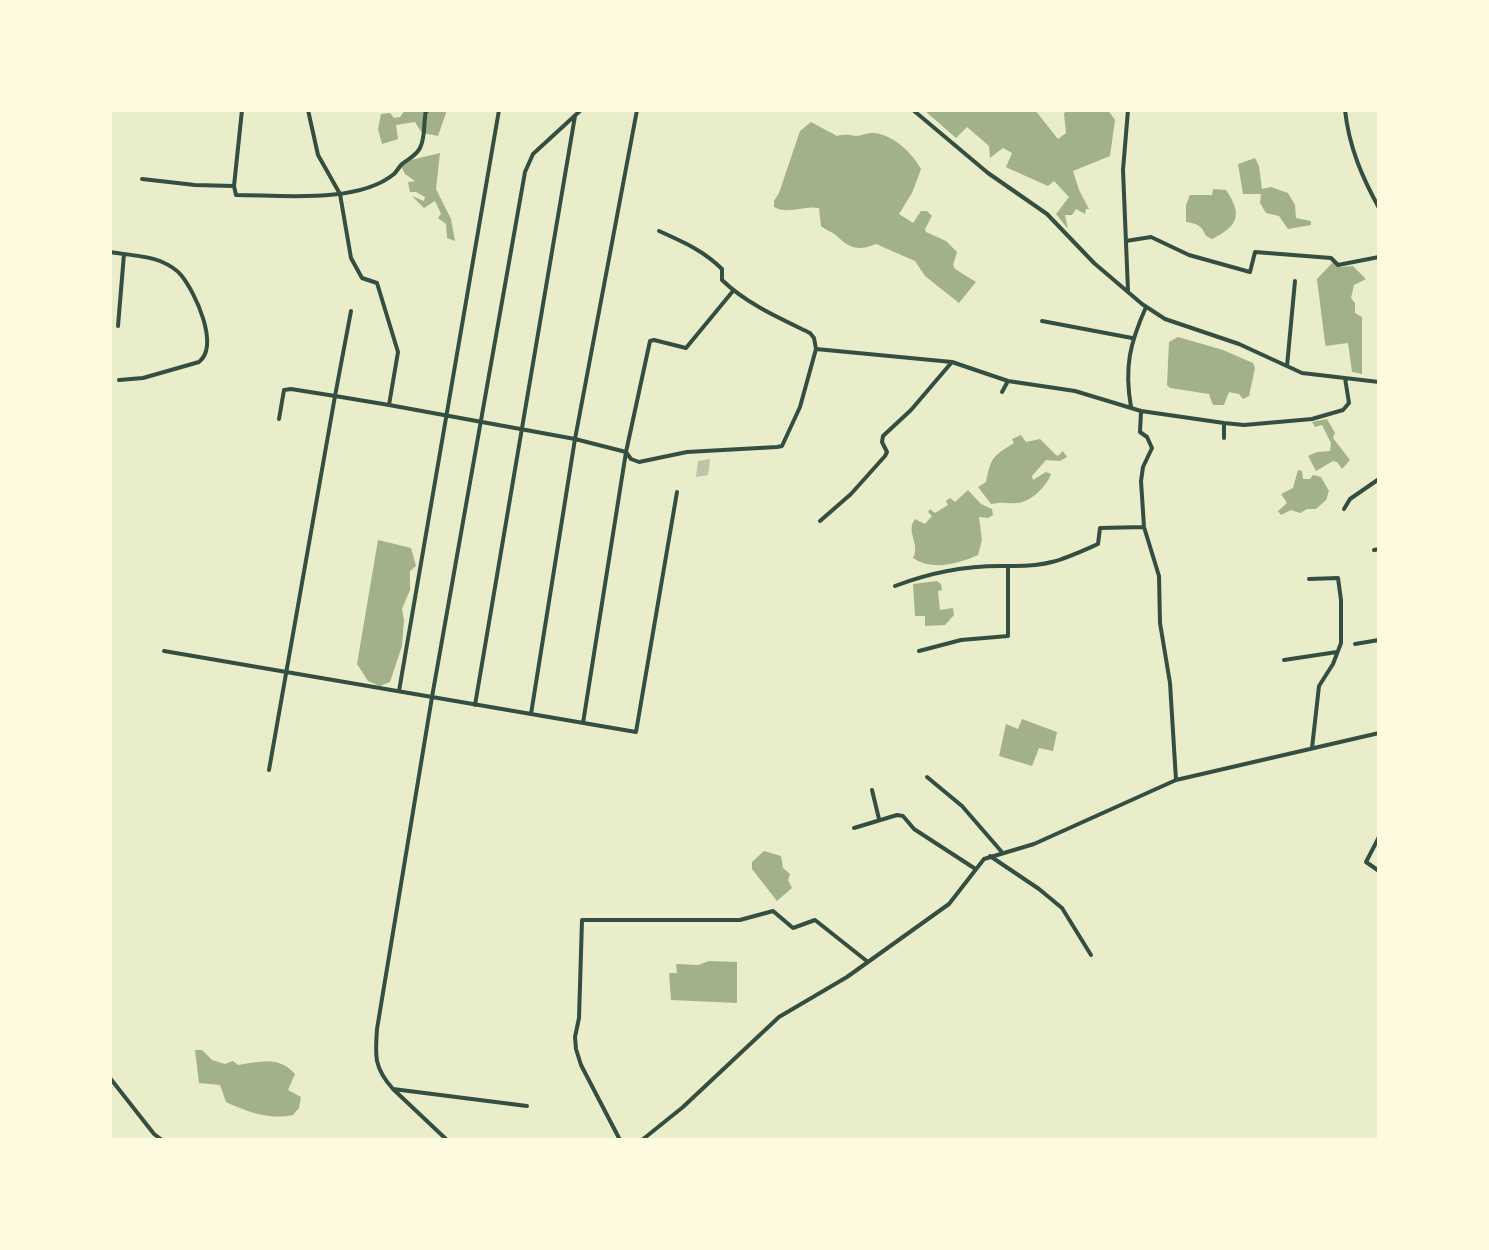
<!DOCTYPE html>
<style>
body{margin:0}
#map{position:relative;width:1489px;height:1250px;overflow:hidden;background:#e9edc9;font-family:Signika,sans-serif}
canvas{display:block}
.frame{position:absolute;inset:0;border:112px solid #fefae0;pointer-events:none}
</style>
<div id="map">
<canvas width="1489" height="1250"></canvas>
<div class="frame"></div>
</div>
<script>
const g = document.querySelector('canvas').getContext('2d');
g.lineJoin = 'round';
function paint(path, color) { g.fillStyle = color; g.fill(path, 'evenodd'); }
function strokePath(path, color, width, dash) { g.strokeStyle = color; g.lineWidth = width; g.lineCap = dash ? 'butt' : 'round'; g.setLineDash(dash || []); g.stroke(path); }
paint(new Path2D(`
 M405 110H447L438 136 422 133 415 122 396 125 398 139 382 144 378 129 381 114 390 113 394 118 400 117Z
 M924 110H1035L1058 139 1066 133 1064 113 1069 110H1108L1115 120 1110 156 1073 171 1079 190 1089 209H1086L1085 214 1076 209 1072 215H1065L1068 229 1056 214 1069 197 1054 181 1048 186 1010 169 1006 167 1012 153 1003 148 990 158 989 146 967 127 956 138Z
 M811 122 837 136C846 134 848 135 856 136 862 136 869 132 875 133 895 136 912 153 921 169L912 193 899 214 913 223 921 211H927L932 216 925 229 926 232 946 241 957 252 953 265 955 269 976 282 959 303 925 276 915 261 876 244C860 250 852 250 839 238 834 232 827 231 821 226L819 208C803 205 788 215 774 207V201L779 193 800 131Z
 M440 153 436 189 451 219 455 241 447 238 446 224 438 218 441 214 435 201 424 208 412 196 424 201 425 197 416 192H410L408 182 415 181 405 174 401 166 411 160Z
 M1255 158 1259 166 1262 189 1271 187 1288 193 1295 205 1296 218 1311 221V225L1288 229 1279 216 1266 213 1260 203 1261 194H1243L1238 164Z
 M1213 189 1226 190C1243 215 1238 226 1212 239L1206 236C1201 225 1198 224 1186 222V205L1190 195H1212Z
 M1333 262 1338 267 1353 266 1366 279 1354 285 1351 298 1355 303V313L1362 317V374L1352 372 1348 343 1326 346 1325 343 1317 279Z
 M1178 337 1223 350 1253 363 1255 368 1249 396 1243 399 1239 394 1229 392 1224 405H1213L1209 394 1170 388 1167 385 1169 342Z
 M1327 419 1335 433 1333 438 1350 460 1342 469 1337 462 1333 461 1316 471 1308 456 1317 452 1330 451 1331 443 1322 425 1315 427 1312 422Z
 M1021 435 1026 442 1040 439 1056 455 1058 456 1063 451 1067 457 1060 461 1046 460 1032 476 1033 480 1046 472 1051 474C1046 487 1031 502 1017 503 1005 504 1005 501 991 504L978 487 986 482C991 457 993 456 1014 443L1012 439Z
 M1298 470 1302 471 1303 479H1310L1313 475 1321 477 1329 491 1326 500 1316 509H1307L1300 513 1291 510 1281 515 1278 511 1287 503 1281 494 1293 488Z
 M968 490 981 504 992 509 993 515 988 518 979 517 982 540 978 555C958 564 932 571 913 558 921 544 905 532 915 519L925 524 932 516 928 512 930 509 935 513 948 505 946 501 950 498 955 502Z
 M378 540 411 548 416 566 410 571V590L402 609 404 620 402 646 390 682 380 686 368 681 357 664Z
 M937 581 941 584 942 590 938 591 940 610 953 608 954 615 945 625 925 626V616H915L913 584Z
 M1022 719 1057 732 1053 751 1039 748 1032 766 999 756 1006 724 1018 729Z
 M764 851 781 856 783 868 790 874 788 880 792 888 777 901 752 869V862Z
 M709 961 737 962V1003L671 1000 669 973H677L676 964 698 965Z
 M195 1050H202L212 1060 225 1064 233 1061 238 1065C260 1062 278 1055 295 1074L288 1090 301 1097 299 1108 293 1115C268 1120 248 1112 226 1102L220 1085 199 1083Z`), '#a3b18a');
paint(new Path2D(`
 M710 459 708 475 696 477 698 461Z`), '#bcc5a7');
strokePath(new Path2D(`
 M242 110 234 186 236 195C281 195 358 204 394 174 397 171 399 167 402 164 408 159 416 156 420 148 426 136 423 123 426 111L429 110
 M913 110 988 173 1047 214 1094 263 1142 304 1165 319 1239 344 1302 373 1379 382
 M1345 110C1349 147 1362 177 1379 208
 M142 179 195 185 234 186
 M659 231C683 242 703 250 722 269V280C747 304 779 318 810 333L814 338 816 349 952 362 1008 381 1075 391 1141 411 1224 423 1244 425 1312 419 1343 410 1349 403 1345 378
 M1126 241 1151 237 1189 255 1250 272 1255 252 1331 258 1338 265 1379 257
 M110 252C126 255 145 255 160 261 167 264 177 270 181 275 195 292 220 345 199 362L143 378 119 380
 M1128 291 1123 170 1128 110
 M1042 321 1132 338
 M118 326 124 254
 M1287 366 1295 281
 M1002 392 1008 381
 M389 405 575 439 626 452 631 459 639 462 687 452 777 447 782 446 800 407 816 349
 M1131 407C1124 367 1130 343 1146 307
 M1141 411 1140 432 1147 437 1152 448 1143 467 1141 481 1144 527 1159 576 1160 623 1170 683 1176 780
 M279 419 284 390 291 389 335 396 351 311
 M1224 423V438
 M1344 509 1350 499 1379 479
 M820 521 851 494 885 456 887 452 882 442 883 436 911 410 952 362
 M1374 550 1379 549
 M1309 579 1338 578 1341 600V643L1333 664 1319 686 1312 748
 M895 586C931 572 969 565 1008 566
 M1355 644 1379 640
 M164 651 636 732 677 492
 M919 651 961 640 1008 636V566C1048 567 1062 560 1098 544L1100 528 1144 527
 M1284 660 1337 652
 M399 691 499 110
 M475 705 575 116
 M531 714 575 439 637 110
 M583 723 626 452 650 341 654 340 686 348 733 291
 M269 770 335 396 389 405 398 352 377 283 362 278 351 258 340 194 318 155 308 110
 M927 777 962 806 1001 851
 M872 790 879 819
 M854 828 897 815 903 816 914 829 974 868
 M1379 837 1366 862 1379 871
 M990 856 1039 889 1062 908 1091 955
 M110 1078 154 1134 162 1140
 M393 1089C374 1068 375 1056 377 1029L432 697 525 172 533 154 581 110
 M447 1140 393 1089 527 1106
 M620 1140 581 1065 576 1049 575 1037 579 1018 582 920H740L773 911 793 928 815 920 868 962
 M642 1140 683 1107 779 1017 847 977 949 904 984 859 1034 844 1176 780 1379 733`), '#344e41', 4);
</script>
